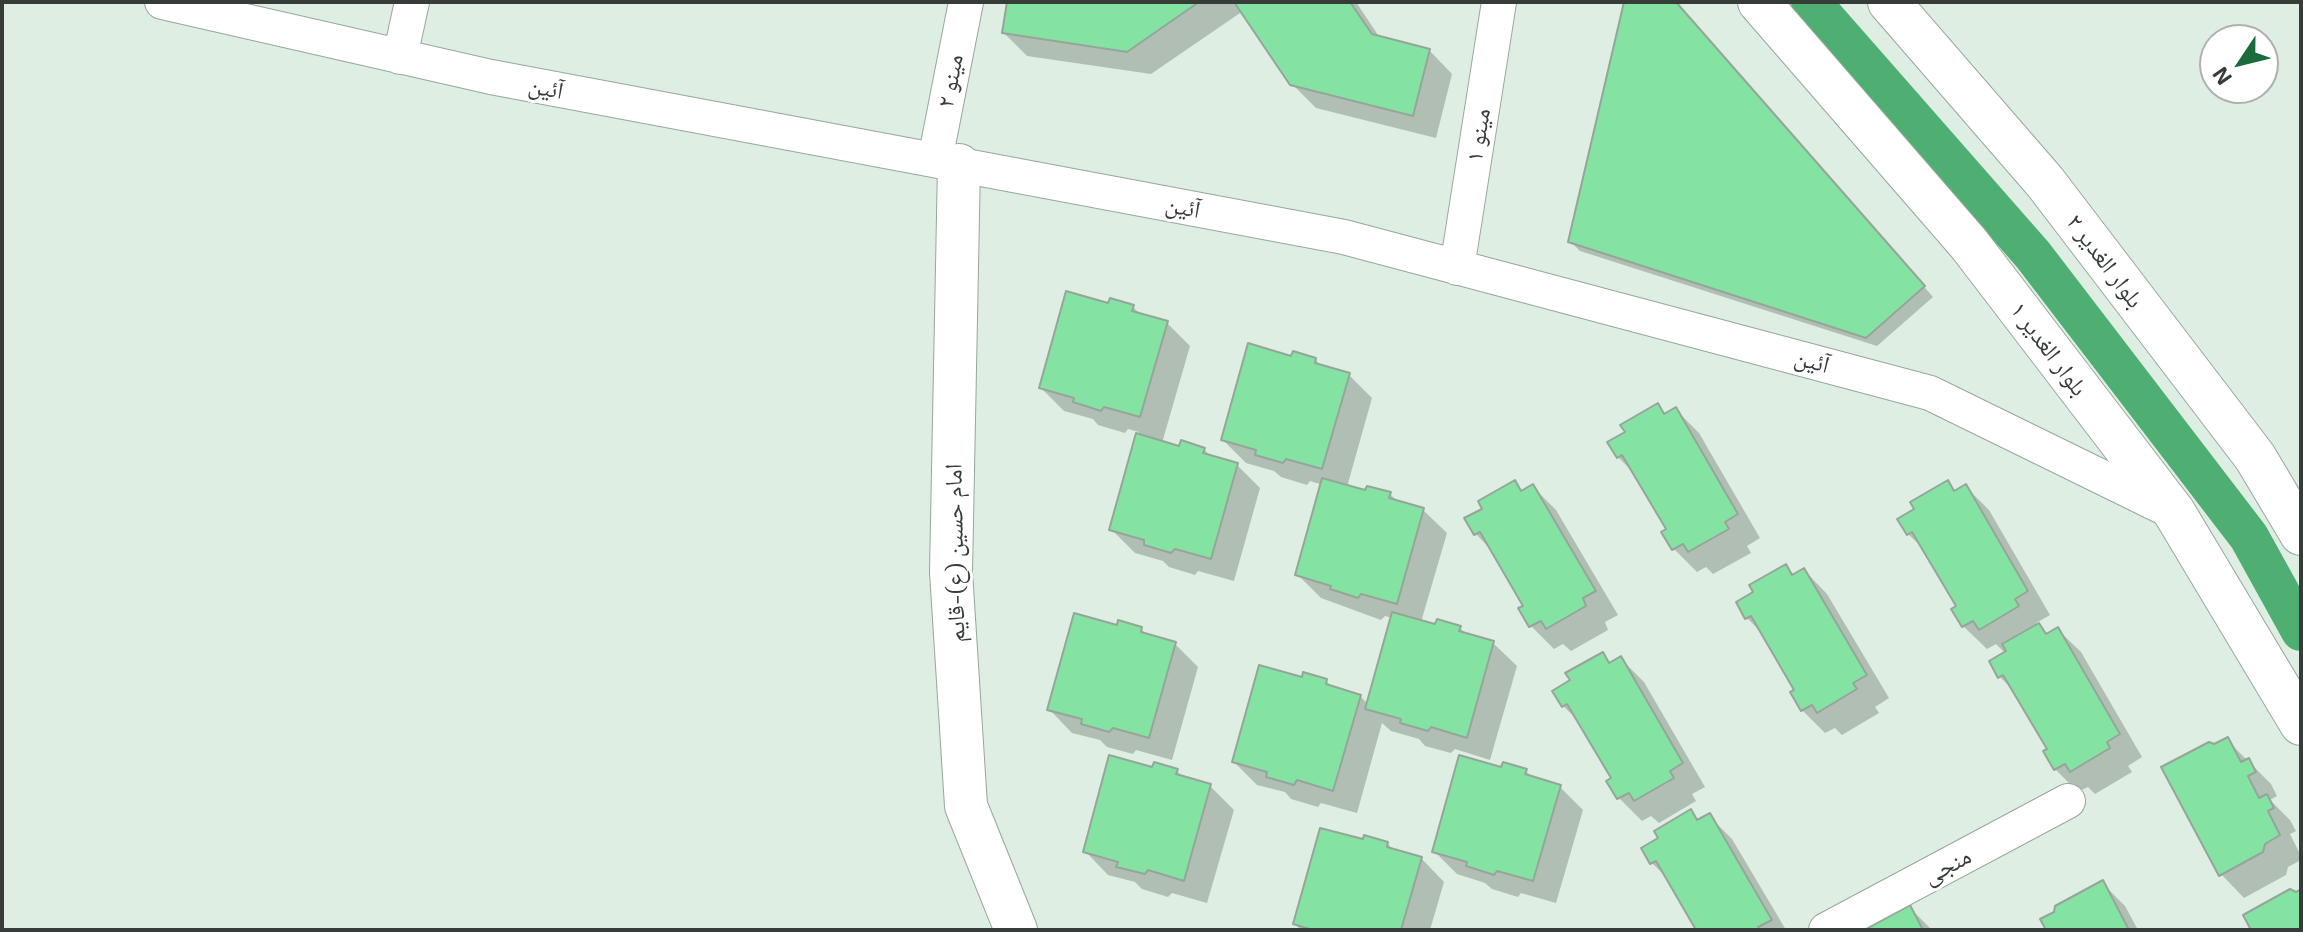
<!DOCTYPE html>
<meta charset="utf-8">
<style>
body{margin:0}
#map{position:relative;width:2303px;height:932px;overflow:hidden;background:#deeee2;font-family:"Exo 2",sans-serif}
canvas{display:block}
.frame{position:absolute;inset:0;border:4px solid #363d38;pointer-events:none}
.north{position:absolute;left:2199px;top:24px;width:80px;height:80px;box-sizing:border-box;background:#fff;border:2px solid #afb1af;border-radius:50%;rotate:235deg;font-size:22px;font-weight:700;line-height:32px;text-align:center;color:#363d38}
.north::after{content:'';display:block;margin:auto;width:28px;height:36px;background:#1a6c3c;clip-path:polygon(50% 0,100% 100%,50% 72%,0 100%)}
</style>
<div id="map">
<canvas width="2303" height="932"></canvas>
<div class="frame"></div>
<div class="north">N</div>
</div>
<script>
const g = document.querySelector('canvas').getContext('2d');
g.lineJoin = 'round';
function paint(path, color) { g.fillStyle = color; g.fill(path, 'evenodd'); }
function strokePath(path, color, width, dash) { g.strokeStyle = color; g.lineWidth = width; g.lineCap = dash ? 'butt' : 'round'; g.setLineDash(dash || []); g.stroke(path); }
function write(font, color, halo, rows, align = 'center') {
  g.font = font + ' "Exo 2","Noto Naskh Arabic",sans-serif'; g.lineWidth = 6; g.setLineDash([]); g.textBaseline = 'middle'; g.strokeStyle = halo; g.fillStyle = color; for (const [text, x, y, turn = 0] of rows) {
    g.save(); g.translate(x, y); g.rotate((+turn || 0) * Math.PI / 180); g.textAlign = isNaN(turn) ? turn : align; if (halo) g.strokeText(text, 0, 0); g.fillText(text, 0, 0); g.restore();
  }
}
paint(new Path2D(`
 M1009 2H1356L1380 38 1429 50 1452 74 1436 138 1316 108 1292 84 1243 11 1151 74 1027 56 1004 33Z
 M1627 2H1674L1933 297 1877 346 1580 251 1570 241Z
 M1110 306 1133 307 1141 315 1167 323 1190 346 1162 443 1180 448 1204 449 1211 457 1237 465 1260 488 1234 581 1198 571 1195 575 1169 567 1163 561 1135 553 1112 530 1139 432 1128 429 1125 433 1098 425 1093 419 1064 411 1041 388Z
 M1292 358 1315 359 1323 368 1349 375 1372 398 1347 487 1390 494 1398 502 1423 510 1447 533 1421 622 1460 628 1468 636 1493 643 1517 666 1490 760 1455 749 1451 753 1425 746 1419 739 1391 731 1382 723 1357 813 1321 803 1318 807 1291 799 1285 792 1257 785 1234 762 1303 680 1326 681 1334 689 1360 696 1369 705 1393 618 1385 616 1381 620 1321 598 1298 575 1323 485 1310 481 1307 485 1281 477 1274 471 1246 463 1223 440Z
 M1657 405 1667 415 1676 410 1699 433 1760 538 1747 546 1751 553 1713 574 1706 567 1697 572 1674 549 1668 530 1636 475 1618 457 1627 432Z
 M1514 482 1524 492 1533 487 1556 510 1618 615 1605 622 1608 630 1571 651 1563 644 1554 649 1531 626 1521 609 1525 607 1494 553 1476 534 1485 509Z
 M1947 482 1957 492 1966 487 1989 510 2050 615 2036 623 2048 635 2057 629 2081 652 2142 757 2128 766 2132 772 2095 794 2088 787 2078 792 2055 769 2050 750 2017 694 2000 677 1991 662 2006 654 1996 644 1987 649 1963 626 1958 607 1926 551 1908 534 1917 509Z
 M1786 566 1795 576 1804 570 1827 594 1889 698 1875 707 1879 713 1842 735 1835 728 1825 733 1802 710 1797 691 1764 635 1747 618 1756 593Z
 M1119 627 1141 629 1148 636 1175 644 1198 667 1172 760 1136 750 1133 754 1107 747 1100 740 1072 733 1049 709Z
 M1602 654 1612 664 1621 659 1644 682 1705 787 1692 794 1696 801 1659 823 1651 816 1642 821 1619 798 1613 779 1581 723 1563 706 1572 681Z
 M2227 740 2271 784 2277 796 2270 800 2290 820 2296 831 2290 834 2301 856V860L2288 867 2286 875 2244 898 2221 874 2214 747Z
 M1154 770 1177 771 1185 779 1210 786 1234 810 1207 903 1172 893 1168 897 1142 889 1135 882 1108 875 1085 851Z
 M1503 770 1526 771 1534 779 1560 787 1583 810 1556 903 1521 893 1518 897 1492 889 1485 883 1457 874 1434 851Z
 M1690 812 1700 821 1709 816 1732 839 1786 930H1699L1669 880 1652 863 1660 838Z
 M1387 843 1394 851 1421 858 1444 882 1430 930H1301L1295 924Z
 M2102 883 2125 906 2138 930H2049Z
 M1910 908 1932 930H1868Z`), '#0003');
strokePath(new Path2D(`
 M1811 2 2033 255 2249 537 2301 631`), '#4fae71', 40);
const building = new Path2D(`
 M1007 2H1199L1127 52 1002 33Z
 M1234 2H1350L1372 34 1430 49 1413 116 1290 85Z
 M1624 2H1676L1925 286 1866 338 1568 242Z
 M1066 291 1108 303 1110 298 1134 305 1132 311 1168 321 1140 417 1104 407 1101 411 1073 402 1074 398 1039 388Z
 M1248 343 1291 356 1293 351 1316 358 1315 363 1350 373 1322 469 1286 459 1283 463 1255 455 1256 450 1221 440Z
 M1658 403 1664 414 1676 407 1738 514 1725 522 1729 529 1688 552 1683 544 1672 550 1661 532 1666 529 1622 455 1617 458 1607 442 1625 432 1620 425Z
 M1136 433 1179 446 1181 440 1205 448 1203 453 1238 463 1211 559 1175 549 1171 553 1144 545V540L1109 530Z
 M1322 478 1365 490 1367 486 1391 492 1389 498 1424 508 1397 604 1361 594 1358 598 1330 589 1331 586 1295 575Z
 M1515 480 1521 491 1533 484 1596 591 1583 598 1586 606 1546 629 1541 621 1529 627 1518 608 1523 606 1480 532 1474 535 1464 518 1482 509 1478 501Z
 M1948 480 1954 491 1966 484 2028 591 2015 599 2019 606 1979 630 1973 621 1962 627 1951 609 1956 606 1912 532 1907 535 1897 519 1914 509 1910 502Z
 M1786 564 1792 575 1804 568 1867 675 1853 683 1857 689 1817 713 1812 705 1801 711 1790 692 1794 690 1751 616 1745 619 1736 602 1753 592 1749 585Z
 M1392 612 1435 624 1437 619 1461 626 1459 631 1494 641 1467 738 1431 727 1428 731 1400 723 1401 719 1365 709Z
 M1074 613 1117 625 1118 620 1142 627 1141 632 1176 642 1149 738 1113 728 1109 732 1081 724 1082 719 1047 710Z
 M2039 623 2046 634 2058 627 2120 734 2107 742 2110 748 2070 772 2065 764 2054 770 2043 751 2047 749 2003 675 1998 678 1989 661 2006 651 2002 644Z
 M1603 652 1609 663 1621 656 1683 763 1670 771 1674 778 1634 801 1629 793 1617 799 1606 781 1611 778 1567 704 1562 707 1552 691 1570 680 1565 673Z
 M1259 665 1302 677 1303 672 1327 679 1326 684 1361 695 1333 791 1297 780 1294 785 1266 777 1267 772 1232 762Z
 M2228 737 2241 762 2249 758 2256 772 2248 776 2259 798 2267 794 2274 808 2268 811 2280 835 2265 844 2263 852 2219 876 2161 767 2209 742 2214 744Z
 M1109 755 1152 767 1154 762 1178 769 1176 774 1211 784 1184 881 1148 870 1145 874 1116 867 1118 862 1083 852Z
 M1459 755 1501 767 1503 762 1527 769 1525 774 1561 785 1533 881 1497 871 1494 875 1466 866 1467 862 1432 852Z
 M1691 809 1697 820 1710 813 1772 920 1758 927 1760 930H1696L1656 861 1650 864 1641 848 1658 838 1654 831Z
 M1320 828 1363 839 1364 835 1388 842 1387 847 1422 857 1401 930H1313L1293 924Z
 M2103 880 2129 930H2046L2040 919 2054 912 2055 906Z
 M2290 889 2296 892 2301 889V930H2251L2243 915Z
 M1910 905 1923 930H1864Z`);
paint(building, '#84e3a2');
strokePath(building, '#96a59a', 2);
const minor = new Path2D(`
 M162 2 491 77 1344 237 1930 393 2173 512
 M400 57 412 2
 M935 160 966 2
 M1457 268 1499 2
 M1826 930 2068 801`);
const tertiary = new Path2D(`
 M1759 2 1969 244 2174 512 2301 724
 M1889 2 2045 182 2255 457 2301 534
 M959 165 951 572 966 806 1016 930`);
strokePath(minor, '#98a79c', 36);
strokePath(tertiary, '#98a79c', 44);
strokePath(minor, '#fff', 34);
strokePath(tertiary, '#fff', 42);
write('24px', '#363d38', '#fff', [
 ["مینو ۲",950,81,-79],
 ["آئین",546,88,11],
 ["مینو ۱",1478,135,-81],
 ["آئین",1183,207,11],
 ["بلوار الغدیر ۲",2105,261,53],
 ["بلوار الغدیر ۱",2049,349,53],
 ["آئین",1812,361,15],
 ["امام حسین (ع)-قایم",955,553,-91],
 ["منجی",1947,866,-28]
]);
</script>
